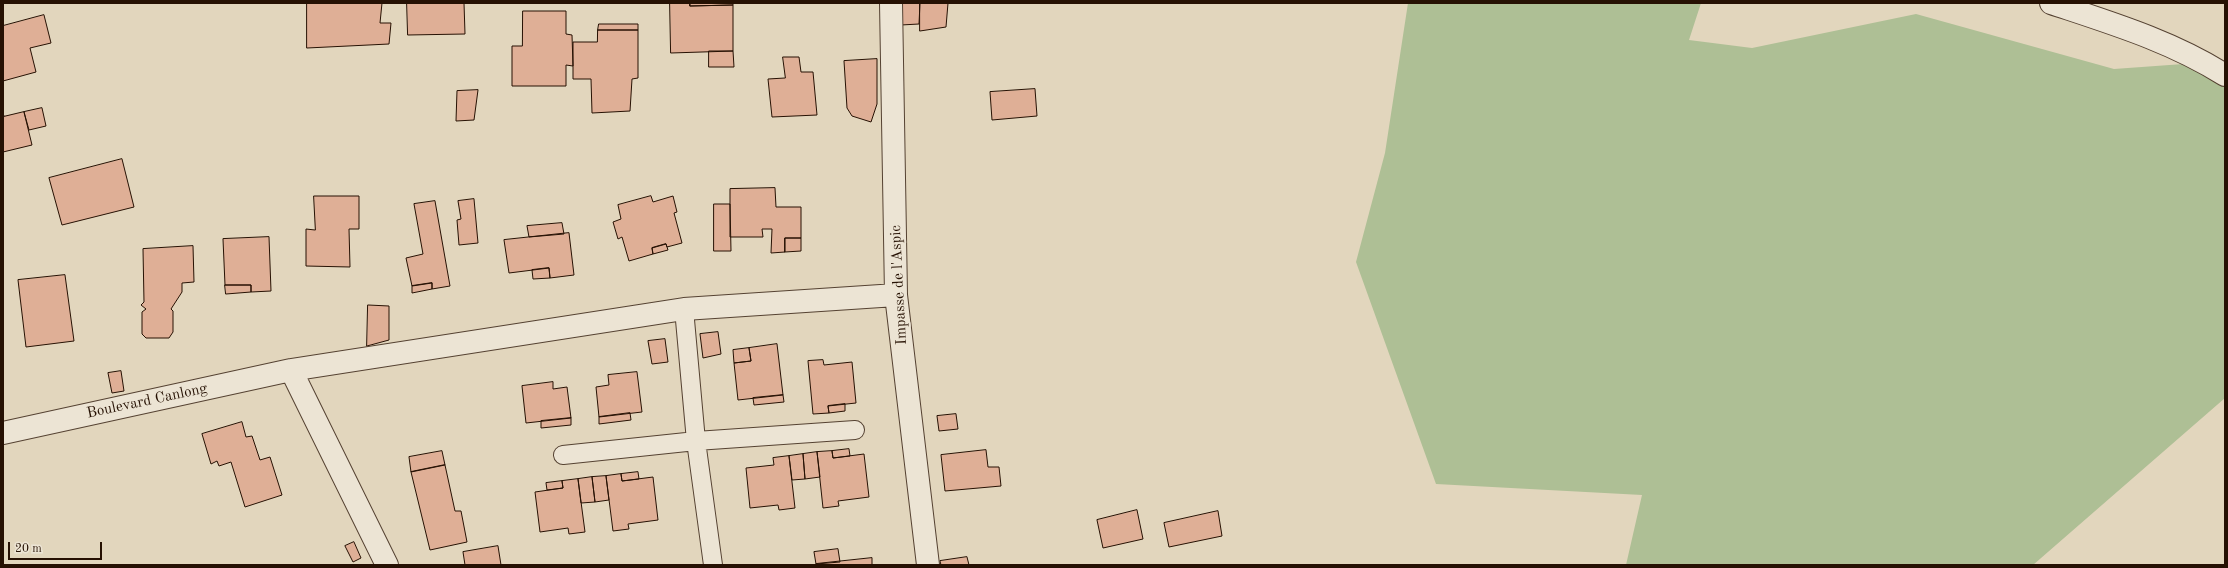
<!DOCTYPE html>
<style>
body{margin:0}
#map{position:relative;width:2228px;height:568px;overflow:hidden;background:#e2d6bd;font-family:"Old Standard TT",serif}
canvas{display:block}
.frame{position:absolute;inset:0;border:4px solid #261103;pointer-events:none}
.scale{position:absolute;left:8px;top:542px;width:94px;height:18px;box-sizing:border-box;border:2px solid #261103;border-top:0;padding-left:5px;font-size:12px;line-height:14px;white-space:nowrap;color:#261103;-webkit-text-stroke:3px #ece4d4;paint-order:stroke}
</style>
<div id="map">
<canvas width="2228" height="568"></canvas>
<div class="frame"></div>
<div class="scale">20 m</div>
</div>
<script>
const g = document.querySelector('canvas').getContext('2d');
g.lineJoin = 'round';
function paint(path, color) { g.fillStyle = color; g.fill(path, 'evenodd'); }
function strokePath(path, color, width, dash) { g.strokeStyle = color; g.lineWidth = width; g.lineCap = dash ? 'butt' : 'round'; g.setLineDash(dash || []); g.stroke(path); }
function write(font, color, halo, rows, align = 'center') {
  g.font = font + ' "Old Standard TT",serif'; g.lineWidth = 4; g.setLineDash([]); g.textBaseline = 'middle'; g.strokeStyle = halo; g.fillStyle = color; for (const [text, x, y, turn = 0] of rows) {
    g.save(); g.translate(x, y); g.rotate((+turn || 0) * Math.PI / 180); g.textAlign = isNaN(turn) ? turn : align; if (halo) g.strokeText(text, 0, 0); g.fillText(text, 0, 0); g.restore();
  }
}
paint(new Path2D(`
 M1408 3H1701L1689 40 1752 48 1916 14 2114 69 2225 61V398L2033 565H1626L1642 495 1436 484 1356 262 1385 153Z`), '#aebf95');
const building = new Path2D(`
 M307 3H382L380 23H391L389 44 307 48Z
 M407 3H464L465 34 408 35Z
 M670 3H690V6L733 5V51L671 53Z
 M690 3H733V5L690 6Z
 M900 3H920L919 24 901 25Z
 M920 3H948L946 27 920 31Z
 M523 11H566V34L572 35 573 66 566 65V86H512V46H522Z
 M44 15 51 43 30 48 36 72 3 81V26Z
 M599 24H638V30H598Z
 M598 30H638V78L632 79 630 111 592 113 591 79H573V42H597Z
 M709 51H733L734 67H709Z
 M783 57H799L801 72H813L817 115 772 117 768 79 785 78Z
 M877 59V104L871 122 852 116 847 108 844 61Z
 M1035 89 1037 116 992 120 990 92Z
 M478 90 474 120 456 121 457 91Z
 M42 108 46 126 29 130 24 112Z
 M24 112 32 145 3 152V113L4 116Z
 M122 159 134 207 62 225 49 178Z
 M775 188 776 207H801V238H785V252L771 253 772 229H762L763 237H730V189Z
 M314 196H359V229H349L350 267 306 266V229L315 230Z
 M651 196 653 202 673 196 677 212 674 213 682 243 667 247 666 244 652 248 653 254 629 261 622 237 618 239 613 222 621 219 618 205Z
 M474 199 478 243 459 245 457 220 461 219 458 201Z
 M435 201 450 286 432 289V283L412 286 406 258 423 254 414 204Z
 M714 204H730L731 251H714Z
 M562 223 564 234 529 237 527 226Z
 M569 233 574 275 550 278 549 268 509 273 504 240Z
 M269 237 271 291 251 292V285H225L223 239Z
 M785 238H801V251L785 252Z
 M666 244 668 250 653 254 652 248Z
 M193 246 194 282 182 283V292L171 309 173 311V332L169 338H146L142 334V312L146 309 141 305 144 302 143 249Z
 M549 268 550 278 533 279 532 270Z
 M65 275 74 341 26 347 18 280Z
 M432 283V289L412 293V286Z
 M225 285H251V292L226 294Z
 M368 305 389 306V340L367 346Z
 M718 332 721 354 703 358 700 334Z
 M665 339 668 362 652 364 648 341Z
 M777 344 783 395 738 400 734 363 751 361 749 348Z
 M749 348 751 361 734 363 733 350Z
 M823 360 824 365 852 362 856 403 828 406 829 413 813 414 808 361Z
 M121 371 124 391 112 393 108 373Z
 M637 372 642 412 599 417 596 387 609 385 608 375Z
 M553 382V389L567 387 571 418 526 423 522 386Z
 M783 395 784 402 754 405 753 398Z
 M845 404V411L829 413 828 406Z
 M630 413 631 420 599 424V417Z
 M956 414 958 429 939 431 937 416Z
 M571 418V425L541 428V421Z
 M242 422 246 437 252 436 260 460 270 457 282 495 245 507 231 462 219 466 217 461 211 464 202 434Z
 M849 449 850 456 833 458 832 451Z
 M986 450 988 467H999L1001 486 945 491 941 455Z
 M442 451 445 465 411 472 409 457Z
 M832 451 833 458 864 454 869 497 838 501 839 506 823 508 817 452Z
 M817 452 820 477 805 479 803 454Z
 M803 454 805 479 792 480 789 456Z
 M789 456 795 508 779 510 778 505 750 508 746 468 774 465 773 458Z
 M445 465 455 511H461L467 542 430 550 411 472Z
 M638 472 639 479 622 481 621 474Z
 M621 474 622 481 653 477 658 520 628 524 629 529 613 531 606 476Z
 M606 476 609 500 595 502 592 477Z
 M592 477 595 502 581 503 578 479Z
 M578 479 585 532 569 534 568 528 540 532 535 492 563 488 562 481Z
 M562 481 563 488 547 490 546 483Z
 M1137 510 1143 539 1103 548 1097 520Z
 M1218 511 1222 536 1169 547 1164 523Z
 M354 542 361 558 353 562 345 546Z
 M498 546 501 565H465L463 552Z
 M838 549 840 562 816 564 814 552Z
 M967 557 969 565H941L940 561Z
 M872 558V565H816V564Z`);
paint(building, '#dfaf96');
strokePath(building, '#261103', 1);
const lane = new Path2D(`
 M684 309 696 441 713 565
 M563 455 696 441 855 430`);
const street = new Path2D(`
 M891 3 896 295 928 565
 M2051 3C2111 23 2171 41 2225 75
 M291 370 387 565
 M3 433 291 370 684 309 896 295`);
strokePath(lane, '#554232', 20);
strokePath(street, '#554232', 24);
strokePath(lane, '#ece4d4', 18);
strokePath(street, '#ece4d4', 22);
write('15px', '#261103', '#ece4d4', [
 ["Impasse de l'Aspic",899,285,-93],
 ["Boulevard Canlong",147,401,-12]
]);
</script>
